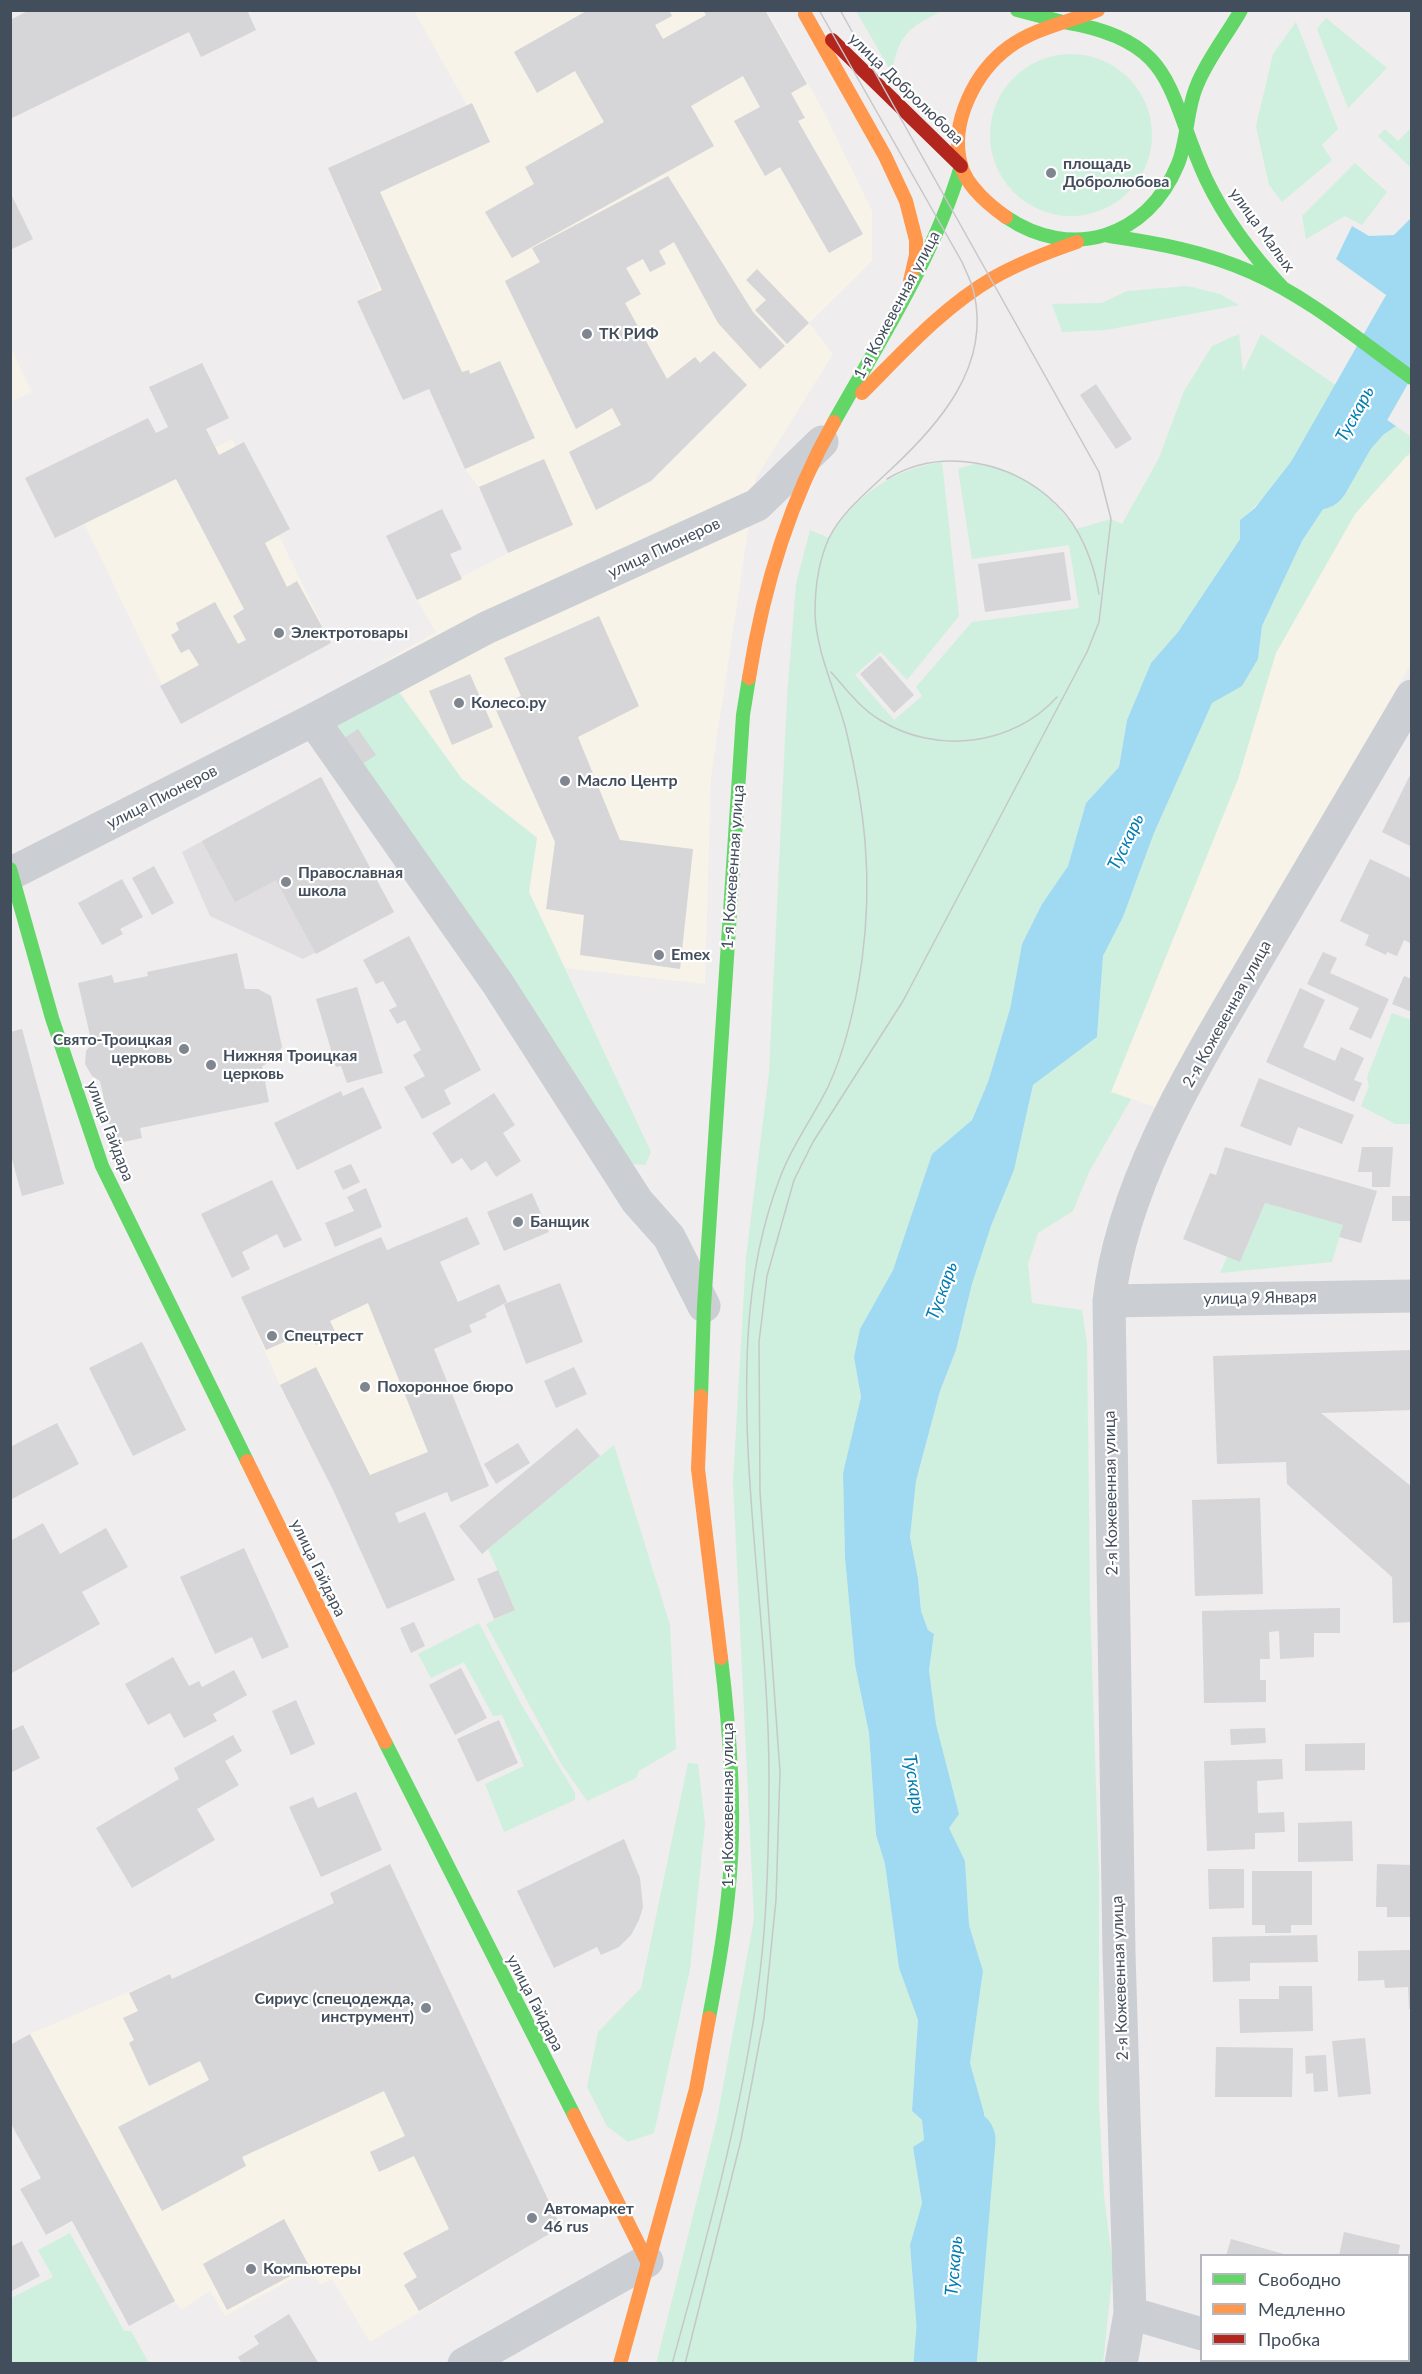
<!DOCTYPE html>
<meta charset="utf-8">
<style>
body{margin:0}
#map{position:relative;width:1422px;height:2374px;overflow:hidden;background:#efeded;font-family:Lato,sans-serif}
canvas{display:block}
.frame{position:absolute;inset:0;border:12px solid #434e5c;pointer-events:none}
.legend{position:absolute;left:1200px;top:2254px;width:210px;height:108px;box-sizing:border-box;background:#fff;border:2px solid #b4b8be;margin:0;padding:8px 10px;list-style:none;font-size:18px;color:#434e5c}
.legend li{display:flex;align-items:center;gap:12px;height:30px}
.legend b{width:30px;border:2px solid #b4b8be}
</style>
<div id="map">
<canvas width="1422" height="2374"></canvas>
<div class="frame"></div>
<ul class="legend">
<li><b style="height:8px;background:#63d668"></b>Свободно</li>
<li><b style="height:8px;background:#ff974d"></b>Медленно</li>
<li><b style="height:8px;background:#b3261e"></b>Пробка</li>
</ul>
</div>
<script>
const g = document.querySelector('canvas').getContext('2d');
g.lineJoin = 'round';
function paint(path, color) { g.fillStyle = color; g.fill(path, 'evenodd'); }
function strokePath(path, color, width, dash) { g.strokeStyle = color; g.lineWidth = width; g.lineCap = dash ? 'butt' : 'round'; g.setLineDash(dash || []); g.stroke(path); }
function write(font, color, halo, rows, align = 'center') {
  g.font = font + ' Lato,sans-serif'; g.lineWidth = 4.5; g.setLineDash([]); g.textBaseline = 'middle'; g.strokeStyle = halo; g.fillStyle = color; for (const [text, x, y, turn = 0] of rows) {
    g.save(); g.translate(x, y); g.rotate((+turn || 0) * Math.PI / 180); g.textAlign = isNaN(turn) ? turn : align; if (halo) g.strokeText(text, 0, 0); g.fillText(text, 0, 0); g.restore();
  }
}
paint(new Path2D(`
 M414 11H767L824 112 872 211V261L809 323 833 354 756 478 711 777 705 984 565 968 529 892 537 837 462 779 380 664 436 632 417 600 508 553 479 487 465 469 429 389 403 400 357 301 379 288 328 168 467 105Z
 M11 349 32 392 11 402H10Z
 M232 439 331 643 181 724 80 515Z
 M1406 456 1411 457V663L1163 1110 1111 1092 1238 779 1276 653 1355 514Z
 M381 1237 386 1250 392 1248 489 1486 451 1502 447 1492H334L282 1390 241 1297Z
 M390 1864 561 2227 370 2342 332 2279 320 2285 310 2269 225 2316 210 2291 181 2310 175 2301 129 2326 72 2222 46 2235 20 2189 41 2177 11 2122 30 2034 170 1974 173 1979 334 1903 330 1893Z`), '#f7f3e8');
paint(new Path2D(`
 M321 777 394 912 303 959 210 916 182 852Z`), '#e0dee0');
paint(new Path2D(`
 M856 11 941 10 942 11C909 27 898 35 892 73Z
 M1326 18 1387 68 1348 108 1317 29Z
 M1296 22 1338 129 1322 145 1332 160 1282 202 1269 185 1256 126 1273 54Z
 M990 135a81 81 0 1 1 162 0a81 81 0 1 1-162 0Z
 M1411 128V168L1378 136 1385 129 1398 141Z
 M1355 163 1387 192 1362 225 1345 216 1306 239 1302 216Z
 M1188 286 1220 294 1239 305 1106 330 1062 332 1052 304 1102 303 1127 291Z
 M1239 334 1243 372 1261 334 1343 390 1337 406 1340 422C1300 446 1276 491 1240 520V539L1178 632 1151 663 1127 720 1119 767 1086 803 1068 866 1042 904 1022 944 1010 1009 988 1082 972 1120 932 1154 893 1270 860 1329 854 1356 861 1397 843 1473 845 1558 855 1665 869 1733 876 1835 885 1864 899 1968 918 2020 912 2111 922 2120 924 2140 913 2147 922 2203 910 2245 918 2345 915 2363 656 2364 717 2119 754 1919 733 1482 746 1257 769 1073 787 698 796 584 810 530 829 538C856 495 891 470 942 462L959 616 907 680 881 652 855 675 894 720 922 696 916 687 972 622 1079 608 1069 545 972 559 958 469C965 467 974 463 981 464 1021 469 1053 498 1076 529L1111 519 1122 524 1159 458 1184 391 1212 346Z
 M1396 426 1411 437V451L1355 514 1276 653 1238 779 1111 1092 1131 1099 1089 1172 1073 1211 1038 1233 1028 1264 1032 1303 1082 1310 1087 1343 1090 1604 1099 1879V2106L1104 2196 1113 2268 1103 2363H968C971 2329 982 2303 953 2279L957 2225 972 2213 984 2113 970 2063 983 1971 969 1925 965 1861 948 1828 959 1814 936 1724 929 1670 934 1634 928 1630 921 1611 918 1578 910 1537 916 1481 940 1391 956 1350 972 1284 991 1226 1014 1170 1033 1085 1097 1037 1103 956 1123 917 1154 833 1212 702 1242 686 1258 659 1262 626 1302 541 1337 488 1383 435Z
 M398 691 462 779 537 838 529 892 651 1152 645 1165 632 1164 330 724Z
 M1392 1013 1411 1020V1124H1395L1361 1106 1369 1086 1367 1077Z
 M1265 1203 1343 1225 1332 1262 1220 1273 1227 1257 1240 1262Z
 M614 1445 670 1625 676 1749 639 1771 636 1778 587 1801 560 1762 486 1624 515 1609 488 1549Z
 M479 1623 521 1704 575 1793V1800L504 1832 485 1784 524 1766 502 1715 493 1716 464 1662 431 1678 418 1654Z
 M688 1763 698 1764 705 1824 690 1969 654 2133 628 2142 607 2126 587 2087 598 2032 641 1988Z
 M70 2233 124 2331H131L149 2363H11V2298L53 2277 38 2250Z`), '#cff0de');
paint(new Path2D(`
 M1411 218V313L1336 259 1352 226 1369 236 1394 235Z
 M1343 390 1396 426 1383 435 1337 488 1302 541 1262 626 1258 659 1242 686 1212 703 1154 833 1123 917 1103 956 1097 1037 1033 1085 1014 1170 991 1226 972 1284 956 1350 940 1391 916 1481 910 1537 918 1578 921 1611 928 1630 934 1634 929 1670 936 1724 959 1814 949 1828 965 1861 969 1925 983 1971 970 2063 984 2113V2186L972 2213 957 2225 953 2279C982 2305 971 2328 968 2363H915L918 2345 910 2245 922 2203 913 2147 924 2140 922 2120 912 2111 918 2020 899 1968 885 1864 876 1835 869 1733 855 1665 845 1558 843 1473 861 1397 854 1357 860 1329 893 1270 932 1154 972 1120 988 1082 1010 1009 1022 944 1042 904 1068 866 1086 803 1119 767 1127 720 1151 663 1178 632 1240 539V520L1255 508 1301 449 1340 422 1337 406Z`), '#a0d9f2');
strokePath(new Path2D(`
 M1318 478 1412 313
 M945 2364 964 2140`), '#a0d9f2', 63);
paint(new Path2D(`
 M30 10H247L256 30 201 57 189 32 10 119V20Z
 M588 10H669L672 16 655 25 663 39 706 15 703 10H765L807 84 791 93 805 118 798 121 863 234 829 253 780 167 765 176 734 121 760 107 743 76 691 106 714 146 512 258 485 212 534 184 525 167 604 122 575 71 537 93 514 52Z
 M472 103 490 142 380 192 462 372 469 370 470 374 500 361 535 438 465 469 429 389 403 400 357 301 382 290 328 168Z
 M668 176 753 312 785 346 760 369 718 323 674 242 659 251 666 264 650 272 643 259 626 268 641 294 625 303 667 379 695 357 700 363 714 351 747 385 651 481 596 510 569 452 621 425 612 408 576 429 505 281 540 262 532 248Z
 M10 192 33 239 10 250Z
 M757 269 809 323 787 344 755 310 766 300 746 280Z
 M202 363 229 418 206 429 219 455 244 442 290 529 265 543 287 587 297 581 331 643 181 724 160 686 199 665 189 649 181 653 171 635 179 630 176 623 215 602 238 644 246 640 233 616 244 609 176 479 55 538 25 478 148 418 156 433 168 427 149 387Z
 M1096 384 1132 439 1116 449 1080 395Z
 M544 459 573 525 508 553 479 487Z
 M442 509 462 549 450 554 462 579 417 600 386 536Z
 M1064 552 1071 600 985 612 978 564Z
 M599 616 639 706 578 737 620 840 693 849 680 969 580 955 584 915 546 909 555 842 495 708 521 696 504 658Z
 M880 656 914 695 894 713 860 674Z
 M470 674 493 727 452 745 429 691Z
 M358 729 376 755 362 764 344 738Z
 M1412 771V847L1382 832Z
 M321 777 394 912 316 954 276 880 235 902 202 841Z
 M1370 859 1412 879V944L1404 940 1397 956 1387 952 1386 955 1365 945 1369 935 1340 921Z
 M154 866 174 903 152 915 132 878Z
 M122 879 143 917 120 929 123 934 102 945 78 903Z
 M409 936 481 1070 444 1090 451 1104 422 1119 404 1087 425 1076 413 1055 421 1050 405 1020 397 1024 389 1010 397 1006 383 981 376 984 363 960Z
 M1323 952 1337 958 1330 973 1389 999 1371 1039 1349 1029 1359 1008 1307 984Z
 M237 953 245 989H258L271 996 282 1047 274 1060 262 1066 269 1102 140 1128 142 1138 114 1144 100 1081 92 1076 85 1064 86 1051 92 1044 78 983 112 975 114 983 148 976 147 972Z
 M1404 976 1412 979V1012L1392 1004Z
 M357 987 383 1073 347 1083 341 1066 336 1067 316 999Z
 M1300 988 1325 1000 1303 1047 1335 1061 1341 1047 1364 1058 1354 1080 1362 1083 1354 1102 1266 1062Z
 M22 1029 64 1184 22 1196 10 1152V1032Z
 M1259 1078 1354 1115 1342 1144 1298 1127 1291 1146 1240 1126Z
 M363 1087 382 1128 297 1170 274 1123 341 1091 343 1096Z
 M494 1093 515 1125 503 1133 521 1161 496 1177 486 1161 471 1171 462 1158 452 1164 432 1133Z
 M1225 1147 1377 1191 1361 1243 1339 1237 1343 1225 1265 1203 1240 1262 1183 1239 1210 1173 1216 1175Z
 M1362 1147H1393L1390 1187H1372V1172H1358Z
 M351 1164 360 1182 343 1190 334 1171Z
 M272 1180 302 1240 284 1248 277 1234 242 1252 250 1269 232 1278 201 1214Z
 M366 1188 382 1227 335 1247 325 1223 354 1211 347 1197Z
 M532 1193 549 1232 504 1251 487 1212Z
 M1392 1196H1412V1221H1392Z
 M467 1217 480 1244 440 1262 458 1302 499 1284 507 1302 485 1314 487 1317 469 1325 472 1332 434 1349 489 1486 451 1502 447 1492 395 1513 399 1523 425 1512 455 1580 387 1609 334 1492 280 1385 316 1367 370 1475 428 1452 368 1303 330 1321 337 1336 316 1345 309 1331 266 1350 241 1297 381 1237 387 1250Z
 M560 1283 583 1342 526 1364 504 1304Z
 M142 1342 186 1430 133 1456 89 1368Z
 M1412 1350V1410L1321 1413 1412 1487V1622L1393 1623 1392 1577 1287 1484 1286 1462 1217 1464 1213 1356Z
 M574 1367 587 1394 556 1408 544 1381Z
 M57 1423 79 1464 10 1500V1447Z
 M577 1428 600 1456 482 1554 459 1526Z
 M518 1443 530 1463 496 1484 484 1464Z
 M1260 1498 1263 1594 1195 1596 1192 1500Z
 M43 1523 60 1554 106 1528 128 1567 82 1592 100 1624 10 1674V1541Z
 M244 1548 289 1647 262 1659 252 1637 215 1654 180 1577Z
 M498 1570 515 1610 494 1619 477 1579Z
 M1340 1608V1633H1314V1657L1280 1659 1279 1631 1269 1632 1270 1659H1260V1680H1266V1702L1204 1703 1202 1611Z
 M414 1622 425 1646 411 1653 400 1628Z
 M173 1657 189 1686 199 1681 202 1687 234 1670 247 1695 213 1714 217 1721 184 1738 170 1713 148 1725 125 1684Z
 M461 1668 487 1718 455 1735 429 1685Z
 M296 1700 315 1744 291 1755 272 1711Z
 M499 1720 518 1763 477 1782 457 1739Z
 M23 1725 40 1758 10 1773V1731Z
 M1265 1728 1266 1743 1231 1745 1230 1729Z
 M233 1735 242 1751 225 1761 239 1785 197 1809 215 1840 132 1888 96 1828 179 1779 174 1768Z
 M1365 1743V1770L1305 1771V1744Z
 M1282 1759 1283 1779 1257 1781 1258 1813 1284 1812 1285 1832 1255 1833V1849L1207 1851 1204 1761Z
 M356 1792 382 1850 321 1877 289 1807 313 1797 318 1808Z
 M1352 1821 1353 1861 1298 1862V1823Z
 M624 1839 640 1878 643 1907 639 1920 631 1935 619 1947 601 1955 597 1947 554 1968 517 1891Z
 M390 1864 561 2227 419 2311 404 2285 417 2277 403 2253 449 2229 414 2156 379 2172 370 2152 405 2136 384 2091 242 2157 246 2166 162 2211 118 2127 209 2080 200 2061 149 2086 129 2043 134 2040 123 2018 138 2011 129 1993 170 1974 172 1979 334 1903 330 1893Z
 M1377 1864 1411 1865 1410 1917H1387V1907H1376Z
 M1208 1869H1244V1908L1209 1909Z
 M1252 1871H1312V1925H1291V1933H1265V1925H1252Z
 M1317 1935 1318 1962 1250 1963V1981L1213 1982 1212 1937Z
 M1412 1950V2009H1409L1408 1987 1385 1988 1384 1980 1358 1981V1951Z
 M1279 1986H1312L1313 2031 1240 2033 1239 1999H1279Z
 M30 2034 175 2301 129 2326 72 2221 46 2235 20 2189 41 2178 10 2122V2045Z
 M1365 2038 1371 2094 1338 2097 1332 2041Z
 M1216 2047 1293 2048 1292 2097H1215Z
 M1326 2055 1328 2091 1314 2092 1313 2073 1306 2074 1305 2056Z
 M284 2219 309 2266 227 2310 203 2264Z
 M1344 2232 1400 2245 1398 2256H1339Z
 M1231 2239 1287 2255V2256H1226Z
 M22 2241 40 2276 10 2292V2247Z
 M1408 2284 1412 2285V2331L1408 2330Z
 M289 2314 319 2364H242L238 2357 259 2344 254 2336Z`), '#d6d5d7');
strokePath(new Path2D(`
 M313 720 498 984 637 1201 669 1237 704 1306
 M12 873 313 720 486 628 757 505 822 442
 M1109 1301 1412 1296
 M1130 2313 1202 2334
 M1294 2360 1305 2364
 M464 2364 647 2261
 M1121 2364 1130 2313 1119 1953 1109 1301C1123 1178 1199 1059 1260 954 1311 868 1361 782 1412 696`), '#cbced2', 33);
strokePath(new Path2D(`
 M1017 10 1063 22
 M1064 22C1179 41 1166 93 1206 179 1225 219 1253 256 1283 288
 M1006 217C1071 261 1147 239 1178 164 1188 139 1186 110 1197 85 1208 58 1227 35 1241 10
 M1109 236C1158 243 1206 252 1251 272 1310 298 1360 341 1412 378
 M834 422C880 340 934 257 961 166
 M10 869 52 1018 102 1166 247 1461
 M701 1396 704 1306 743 715 749 678
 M385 1742 574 2115
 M709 2018C719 1965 728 1913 731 1859 735 1793 729 1724 721 1658`), '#63d668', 14);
strokePath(new Path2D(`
 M805 14 885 156 906 201 916 240V255L910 281
 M1006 217C989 205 966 185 961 165 949 122 976 71 1009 47 1035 28 1069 22 1098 10
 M862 393C903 352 942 308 993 278 1019 263 1048 252 1077 242
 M749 678C763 588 789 502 834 422
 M701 1396 698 1469 721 1658
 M247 1461 385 1742
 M574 2115 647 2261
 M620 2364 696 2089 709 2018`), '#ff974d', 14);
strokePath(new Path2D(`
 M832 40 961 166`), '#b3261e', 14);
strokePath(new Path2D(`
 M887 479C941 446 1012 461 1056 504 1080 526 1094 563 1099 594
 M831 672C846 689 860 708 880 720 936 755 1013 746 1057 697
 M672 2364C709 2230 748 2092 762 1954 768 1895 769 1836 769 1778 769 1630 740 1484 748 1337 751 1282 761 1226 781 1175 793 1144 813 1117 828 1087 846 1048 856 1003 862 960 873 878 865 810 846 730 836 692 816 652 815 613 815 587 818 562 829 538 842 512 867 492 888 472 938 426 991 367 974 293 972 282 966 272 962 262L819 10
 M685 2364 741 2140 764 2018 776 1900 780 1772 760 1492 759 1342 767 1276 794 1180 813 1142 903 1001 1087 652 1099 622 1111 519 1099 472 840 10`), '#c5c7c9', 1.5);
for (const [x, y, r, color] of [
 [1051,173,6,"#7f868f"],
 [587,334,6,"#7f868f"],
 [279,633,6,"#7f868f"],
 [459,703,6,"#7f868f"],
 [565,781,6,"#7f868f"],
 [286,882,6,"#7f868f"],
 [659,955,6,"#7f868f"],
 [184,1049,6,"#7f868f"],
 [211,1065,6,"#7f868f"],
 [518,1222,6,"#7f868f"],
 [272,1336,6,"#7f868f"],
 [365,1387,6,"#7f868f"],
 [426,2008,6,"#7f868f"],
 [532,2218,6,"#7f868f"],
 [251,2269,6,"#7f868f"]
]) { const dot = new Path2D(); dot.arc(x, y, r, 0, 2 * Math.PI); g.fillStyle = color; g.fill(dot); strokePath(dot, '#fff', 2); }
write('16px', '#434e5c', '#fff', [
 ["улица Добролюбова",906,89,44],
 ["улица Малых",1262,230,54],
 ["1-я Кожевенная улица",897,305,-62],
 ["улица Пионеров",664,548,-25],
 ["улица Пионеров",162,797,-27],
 ["1-я Кожевенная улица",733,867,-86],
 ["2-я Кожевенная улица",1227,1014,-61],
 ["улица Гайдара",110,1131,69],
 ["улица 9 Января",1260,1298,-1],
 ["2-я Кожевенная улица",1111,1493,-91],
 ["улица Гайдара",318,1568,64],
 ["1-я Кожевенная улица",728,1805,-90],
 ["2-я Кожевенная улица",1120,1978,-92],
 ["улица Гайдара",535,2003,63]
]);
write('bold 16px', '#434e5c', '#fff', [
 ["площадь",1063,164],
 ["Добролюбова",1063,182],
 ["ТК РИФ",599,334],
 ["Электротовары",291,633],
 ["Колесо.ру",471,703],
 ["Масло Центр",577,781],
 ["Православная",298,873],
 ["школа",298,891],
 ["Emex",671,955],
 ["Свято-Троицкая",172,1040,"right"],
 ["церковь",172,1058,"right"],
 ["Нижняя Троицкая",223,1056],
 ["церковь",223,1074],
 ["Банщик",530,1222],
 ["Спецтрест",284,1336],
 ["Похоронное бюро",377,1387],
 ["Сириус (спецодежда,",414,1999,"right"],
 ["инструмент)",414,2017,"right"],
 ["Автомаркет",544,2209],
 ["46 rus",544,2227],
 ["Компьютеры",263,2269]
], 'left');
write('italic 18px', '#007db2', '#fff', [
 ["Тускарь",1355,414,-61],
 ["Тускарь",1126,842,-64],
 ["Тускарь",942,1291,-70],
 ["Тускарь",914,1784,81],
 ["Тускарь",954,2266,-85]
]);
</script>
